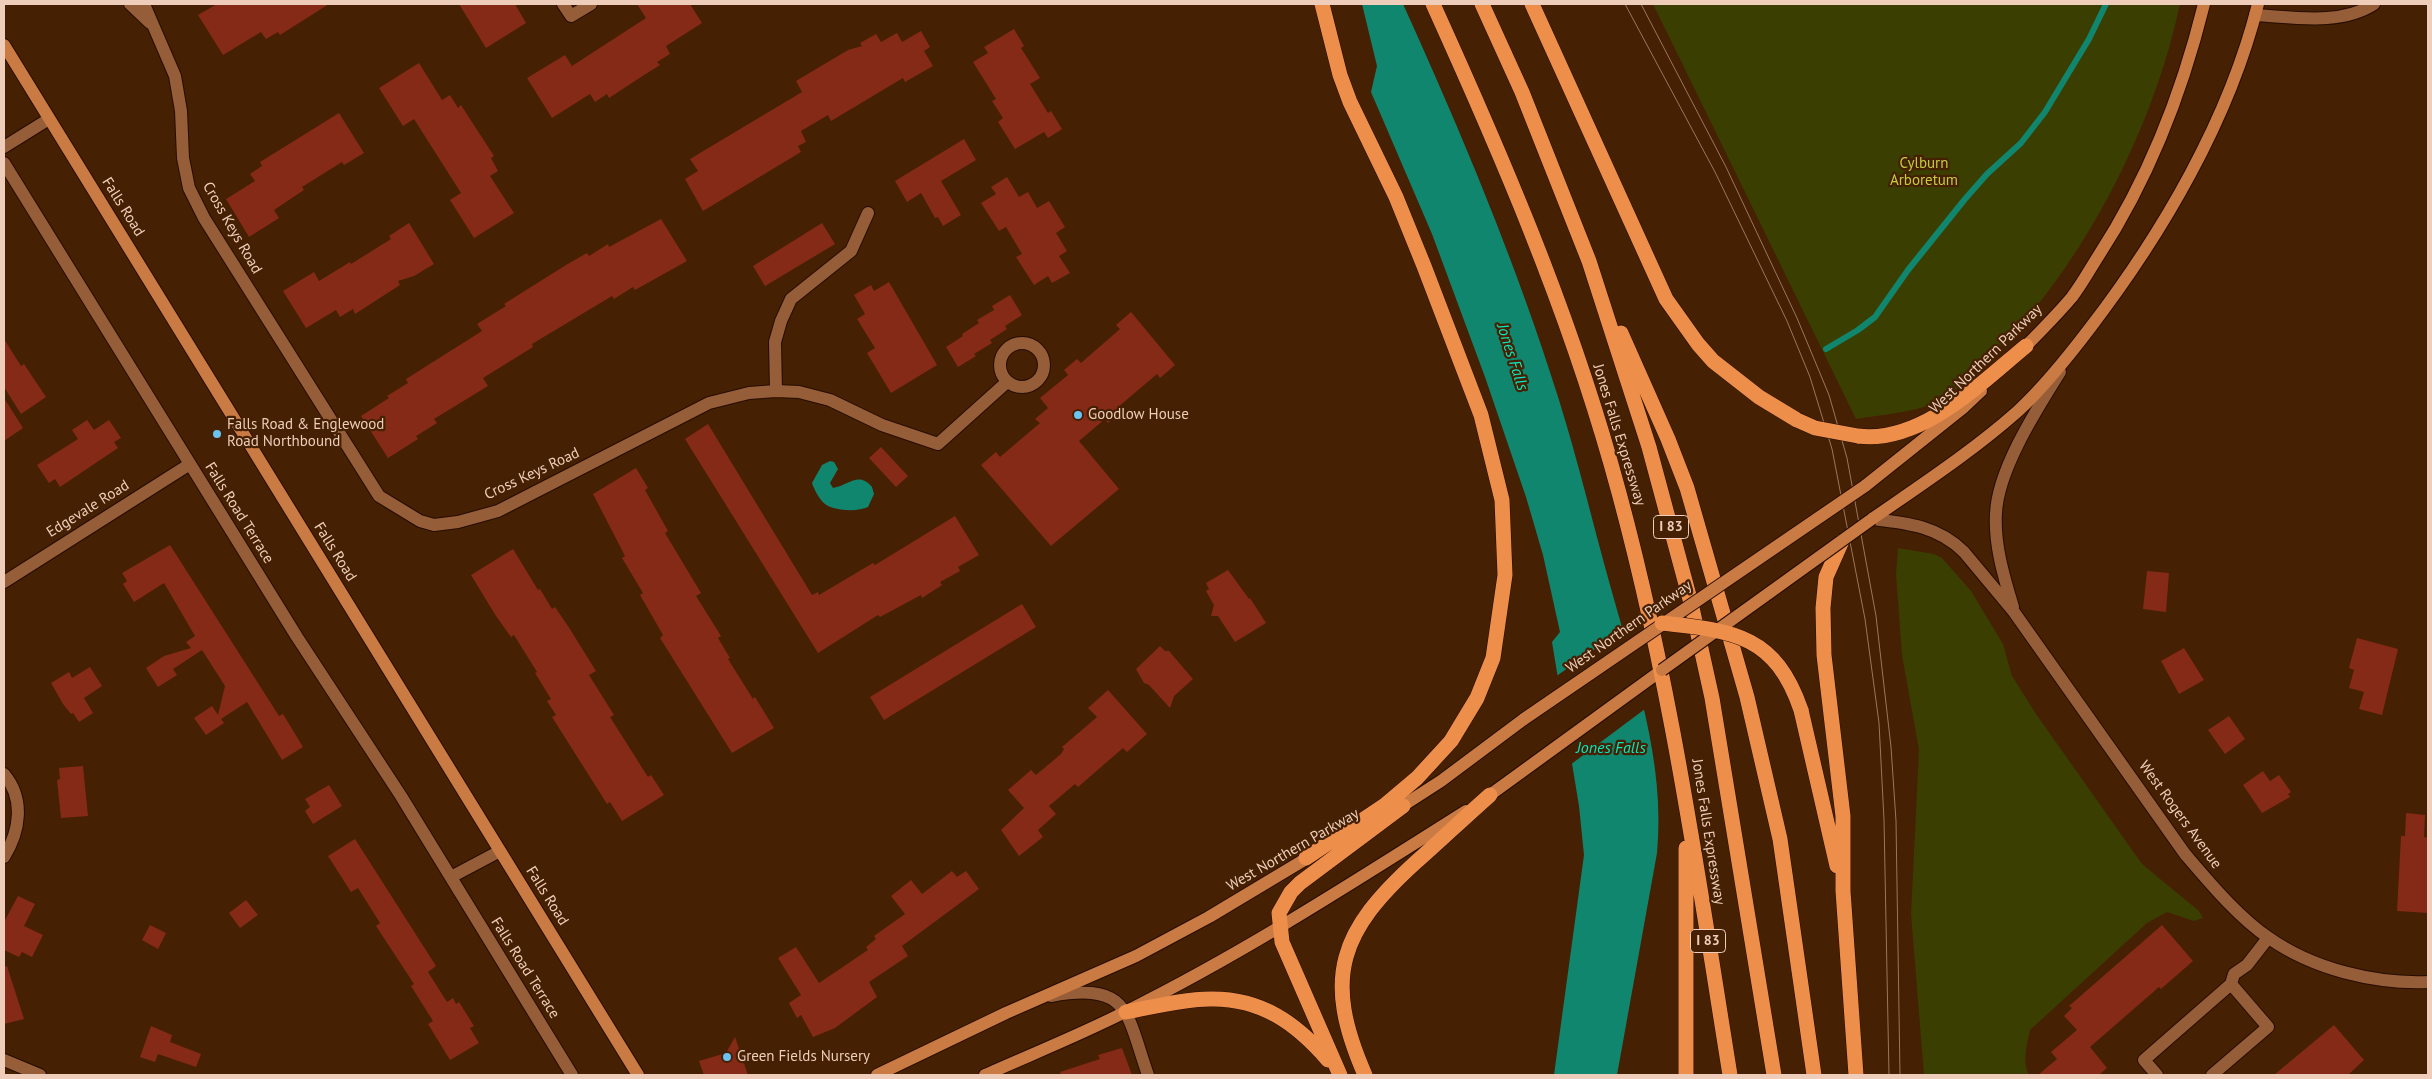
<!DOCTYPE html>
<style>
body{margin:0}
#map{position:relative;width:2432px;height:1079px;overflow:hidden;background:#462002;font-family:"PT Sans",sans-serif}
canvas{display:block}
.frame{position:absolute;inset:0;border:5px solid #eecebb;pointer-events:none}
</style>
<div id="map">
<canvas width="2432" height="1079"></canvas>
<div class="frame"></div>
</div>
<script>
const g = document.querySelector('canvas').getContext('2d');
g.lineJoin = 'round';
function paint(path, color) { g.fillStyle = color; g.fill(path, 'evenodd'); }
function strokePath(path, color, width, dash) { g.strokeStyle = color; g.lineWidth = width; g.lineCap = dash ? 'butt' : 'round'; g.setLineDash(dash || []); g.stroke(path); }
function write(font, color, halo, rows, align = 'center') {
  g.font = font + ' "PT Sans",sans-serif'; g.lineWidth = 4.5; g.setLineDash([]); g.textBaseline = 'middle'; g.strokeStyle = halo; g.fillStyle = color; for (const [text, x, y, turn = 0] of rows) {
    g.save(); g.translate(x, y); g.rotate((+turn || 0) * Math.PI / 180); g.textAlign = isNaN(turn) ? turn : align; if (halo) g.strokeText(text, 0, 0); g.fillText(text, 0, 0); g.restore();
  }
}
paint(new Path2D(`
 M1653 4H2180C2157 113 2100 231 2028 317 2017 332 2001 344 1988 357 1972 374 1953 397 1930 405 1907 413 1880 415 1856 419Z
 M1898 548 1934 554 1942 558 1971 591 2003 644 2012 676 2036 714 2142 864 2199 911 2203 918 2194 921 2167 912 2147 923 2030 1030C2027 1044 2022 1062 2029 1075H1924L1911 914 1919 750 1902 655 1896 574Z`), '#3a3e00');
paint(new Path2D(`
 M1362 4H1403C1461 132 1517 265 1559 400 1578 461 1593 524 1610 585 1634 672 1666 762 1657 853L1617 1075H1554L1584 855 1579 806 1552 642 1560 632 1543 555 1526 497 1485 377 1432 234 1371 92 1377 66Z
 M830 461 834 462 838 469 830 483 833 488C849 485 859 471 872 487L874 494 868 507C858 512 834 511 825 504 819 499 814 489 812 483L822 465Z`), '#11866e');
paint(new Path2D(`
 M1624 629 1645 709 1570 765 1555 677Z`), '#462002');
strokePath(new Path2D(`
 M1826 349 1858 330 1875 317 1908 270 1965 199 1987 174 2021 143 2045 112 2089 39 2106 4`), '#11866e', 6);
paint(new Path2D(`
 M217 4H329L280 35 278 32 266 39 261 32 223 55 198 15Z
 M459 4H515L526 23 486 48Z
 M637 4H690L702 23 666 46 670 54 657 62 660 65 641 77 609 98 607 94 595 102 590 94 552 118 527 78 565 55 572 66 646 18Z
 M1014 29 1024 46 1021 48 1040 78 1030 84 1048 113 1051 111 1062 129 1048 138 1044 132 1015 149 998 122 1003 118 992 101 996 99 973 62 988 53 984 47Z
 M921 31 930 47 924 51 933 66 905 82 903 78 831 121 828 115 801 131 806 142 798 146 801 152 703 211 685 179 698 171 690 159 802 92 796 81 848 50 862 46 860 43 876 34 881 42 897 33 902 42Z
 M419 63 442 100 450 95 458 108 461 105 494 156 491 158 498 171 490 176 514 213 474 238 450 200 461 193 414 119 403 126 379 88Z
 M339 113 364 153 344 165 342 162 302 187 304 190 274 210 279 218 249 237 226 199 255 181 250 174 262 166 260 162Z
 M964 139 976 160 941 181 961 215 943 226 938 217 935 218 921 193 907 202 895 181Z
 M1007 177 1019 197 1028 192 1037 208 1049 201 1065 227 1056 233 1067 251 1059 256 1070 273 1052 283 1048 276 1034 285 1016 257 1022 254 1006 227 999 231 981 203 996 194 991 187Z
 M661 219 687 261 635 290 633 287 614 299 612 296 532 344 533 347 483 378 488 386 434 419 437 423 416 436 418 439 388 458 361 416 389 398 387 396 408 383 406 379 482 331 477 324 506 306 504 304 566 265 587 253 589 256 608 244 609 247Z
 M409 223 434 264 414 276 398 281 400 285 355 314 353 309 340 317 336 310 306 328 283 291 314 272 319 281 350 262 351 264 391 239 389 236Z
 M822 223 835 244 765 286 753 266Z
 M889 282 937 365 891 393 867 353 875 348 857 319 865 314 854 295 871 285 874 291Z
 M1010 295 1022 315 1005 326 1007 329 990 340 992 343 974 354 976 356 958 367 946 347 963 336 962 334 979 323 977 320 994 310 992 306Z
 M1131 312 1175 365 1160 378 1157 374 1117 408 1121 411 1108 423 1105 419 1079 441 1119 489 1051 546 981 465 996 452 1000 457 1040 423 1035 419 1048 408 1040 398 1068 375 1064 370 1077 359 1081 363 1120 329 1116 325Z
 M4 339 21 366 24 364 46 397 21 414 4 387Z
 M4 398 23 428 4 441Z
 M87 420 94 430 109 420 121 438 114 442 118 448 60 487 55 479 49 483 37 465 78 439 72 430Z
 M708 424 812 595 818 592 819 595 873 563 875 565 955 516 979 555 958 567 960 571 940 582 942 585 922 598 921 595 880 617 878 615 818 653 685 439Z
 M881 447 908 476 896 487 869 458Z
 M636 468 648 488 645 490 668 531 665 533 701 593 696 596 721 636 718 638 730 658 728 659 753 699 755 697 774 728 732 753 660 638 663 635 640 595 643 593 622 558 625 556 593 494Z
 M170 545 279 716 283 714 303 747 282 760 247 702 221 719 224 723 206 735 194 718 212 706 218 715 225 686 202 650 173 669 177 675 158 687 146 668 164 656 191 648 186 642 195 636 164 583 134 602 123 584 127 581 122 573Z
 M513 549 538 590 540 589 552 609 555 607 568 626 596 671 589 675 614 715 610 717 648 777 651 775 664 795 622 821 610 802 607 804 552 717 556 715 547 701 551 699 535 673 537 672 514 635 511 637 496 616 471 575Z
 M1228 570 1249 599 1250 598 1266 623 1235 642 1218 616H1211L1214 605 1206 591 1209 589 1206 583Z
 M2147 571 2169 573 2166 612 2143 609Z
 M1022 604 1036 627 884 720 870 697Z
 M2357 638 2398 649 2382 715 2359 709 2364 692 2349 688 2354 670 2349 668Z
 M1160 646 1165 651H1169L1193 679 1174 696 1170 708 1149 685 1144 683 1136 669Z
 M2184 648 2204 680 2179 694 2161 661Z
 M90 667 102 686 84 698 93 713 79 722 73 713 71 714 63 704 51 683 69 672 72 678Z
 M1108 690 1147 734 1127 752 1123 748 1078 787 1075 784 1049 806 1056 814 1038 830 1043 837 1019 856 1001 830 1024 808 1008 790 1031 770 1036 775 1061 754 1064 749 1062 747 1097 717 1088 708Z
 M2229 716 2245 739 2225 754 2208 730Z
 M83 766 88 816 61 818 57 780 60 779 59 768Z
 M2263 771 2270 781 2279 775 2291 792 2288 794 2290 797 2262 813 2243 785Z
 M329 785 342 806 313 824 305 811 310 807 305 799Z
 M2406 813 2425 815 2424 837 2428 838V913L2397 911 2401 836H2405Z
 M355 839 436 966 428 972 447 1002 453 998 456 1004 459 1002 474 1026 470 1028 479 1043 450 1060 428 1024 433 1021 411 986 414 984 376 926 380 923 358 888 351 892 328 856Z
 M952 871 957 877 966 871 979 889 902 946 908 956 869 982 877 997 835 1028 813 1037 801 1015 797 1018 789 1003 801 995 778 958 796 947 819 983 868 950 866 947 876 939 874 936 905 914 891 896 911 880 922 894Z
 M18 896 35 904 24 926 43 935 32 957 22 952 19 957 4 950V922Z
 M246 900 258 915 240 928 229 913Z
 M150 925 166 933 158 949 142 940Z
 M2162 925 2193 961 2161 989 2159 987 2090 1047 2107 1068 2099 1075H2038L2057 1059 2051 1052 2077 1030 2064 1016 2072 1008 2069 1006Z
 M7 966 24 1019 4 1024V967Z
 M2334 1025 2364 1060 2348 1075H2274Z
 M151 1026 172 1035 170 1042 201 1054 196 1067 158 1054 155 1062 140 1057Z
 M735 1037 748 1075H704L699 1061 726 1053Z
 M1122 1048 1132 1075H1061L1060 1072 1100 1059 1098 1055Z`), '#852a17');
const minor = new Path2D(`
 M130 4 150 23
 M144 4 175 76 181 111 183 158 189 188 204 218 379 496 420 521 434 525 458 522 498 511 709 403 749 393 776 391 799 392 830 400 882 425 938 444 1007 382
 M563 4 571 16 591 4
 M2255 15C2293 17 2340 26 2374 4
 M4 147 49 119
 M4 163 297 637 401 796 572 1075
 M1000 365a22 22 0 1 1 44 0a22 22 0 1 1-44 0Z
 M776 391 775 342 781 321 791 299 851 251 868 213
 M1872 519C1907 523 1938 526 1964 552L2014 612 2185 854C2209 882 2238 917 2269 938 2313 969 2374 984 2428 982
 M4 582 190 464
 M2013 607C2004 577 1994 545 1996 513 1998 469 2037 409 2060 372
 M4 774C25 799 20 831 4 857
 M451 877 500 851
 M1051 996C1130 982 1126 1012 1148 1075
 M4 1060 40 1075
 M2157 1075 2144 1060 2231 984 2234 974 2247 965 2268 938
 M2212 1075 2268 1027 2231 984`);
const major = new Path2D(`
 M4 45 638 1075
 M2020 352C2037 335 2056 316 2072 297 2082 284 2090 269 2099 255 2149 178 2182 93 2204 4
 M1865 486 1964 407 1981 391
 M1872 519C1921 485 1973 451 2018 411 2045 386 2068 357 2090 328 2162 234 2229 120 2258 4
 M1483 800 1662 670
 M1396 810 1441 781 1524 719
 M877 1075 1006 1013 1136 956 1209 917 1314 854
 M985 1075C1032 1054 1080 1035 1127 1011 1244 953 1355 881 1466 811`);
const highway = new Path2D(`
 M1433 4C1501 154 1566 305 1611 464 1668 664 1697 870 1730 1075
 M1482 4 1522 92 1589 261 1649 447 1691 603 1712 698 1774 1075
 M1532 4 1666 299 1698 344 1713 361 1759 397 1797 420
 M1621 333 1668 439 1687 488 1747 697 1780 839 1814 1075
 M1858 436C1921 444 1981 383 2026 346
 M1842 541 1826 577 1823 608 1824 655 1843 816V891L1856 1075
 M1801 710 1837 866
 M1686 848V1075
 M1306 858 1385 805 1417 778 1451 741 1477 698 1493 658 1505 575 1502 500 1481 415 1424 266 1396 197 1350 102 1340 75 1322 4
 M1126 1012C1153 1007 1183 999 1210 999 1261 998 1296 1023 1328 1060
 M1340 1075 1282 942 1279 913 1291 892 1300 883 1403 806
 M1365 1075C1322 977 1340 931 1416 862 1441 840 1465 817 1490 795`);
strokePath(minor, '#260c00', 14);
strokePath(major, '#260c00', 14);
strokePath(highway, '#260c00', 16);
strokePath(minor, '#955d38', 12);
strokePath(major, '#ca7a43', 12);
strokePath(highway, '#ee8e4b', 15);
strokePath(new Path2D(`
 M1625 4 1715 172 1787 321 1810 377 1832 449 1865 619 1879 723 1884 820 1889 1075
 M1641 4 1726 167 1797 318 1829 395 1847 458 1876 616 1891 747 1896 821 1900 1075`), '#9a775e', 1);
const majorBridge = new Path2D(`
 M1662 670 1872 519
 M1524 719 1865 486`);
const highwayBridge = new Path2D(`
 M1797 420 1815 428 1858 436
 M1662 623C1733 631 1775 634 1801 710`);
strokePath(majorBridge, '#260c00', 14, []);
strokePath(highwayBridge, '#260c00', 16, []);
strokePath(majorBridge, '#ca7a43', 12);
strokePath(highwayBridge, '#ee8e4b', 15);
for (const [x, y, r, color] of [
 [1078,415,5,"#6bc3f2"],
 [217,434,5,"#6bc3f2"],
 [727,1057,5,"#6bc3f2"]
]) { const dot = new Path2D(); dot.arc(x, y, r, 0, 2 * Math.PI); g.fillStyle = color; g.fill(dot); strokePath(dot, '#462002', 2); }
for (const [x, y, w] of [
 [1671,527,35],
 [1708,941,35]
]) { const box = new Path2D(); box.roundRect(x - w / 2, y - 11.5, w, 23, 4); g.fillStyle = '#462002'; g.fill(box); strokePath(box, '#eecebb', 1); }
write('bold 14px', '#eecebb', null, [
 ["I 83",1671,527],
 ["I 83",1708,941]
]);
write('15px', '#c3cd42', '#462002', [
 ["Cylburn",1924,164],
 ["Arboretum",1924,181]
]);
write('15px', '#eecebb', '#462002', [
 ["Falls Road",123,207,58],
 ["Cross Keys Road",232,228,60],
 ["West Northern Parkway",1986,359,-44],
 ["Jones Falls Expressway",1619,435,73],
 ["Cross Keys Road",532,474,-25],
 ["Edgevale Road",88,509,-32],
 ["Falls Road Terrace",239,513,58],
 ["Falls Road",335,552,58],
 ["West Northern Parkway",1629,627,-35],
 ["West Rogers Avenue",2180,815,54],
 ["Jones Falls Expressway",1708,832,81],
 ["West Northern Parkway",1293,850,-30],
 ["Falls Road",547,896,58],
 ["Falls Road Terrace",525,968,58]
]);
write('15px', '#eecebb', '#462002', [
 ["Goodlow House",1088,415],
 ["Falls Road & Englewood",227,425],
 ["Road Northbound",227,442],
 ["Green Fields Nursery",737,1057]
], 'left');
write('italic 16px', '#07e8be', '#462002', [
 ["Jones Falls",1512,357,72],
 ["Jones Falls",1611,748]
]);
</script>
